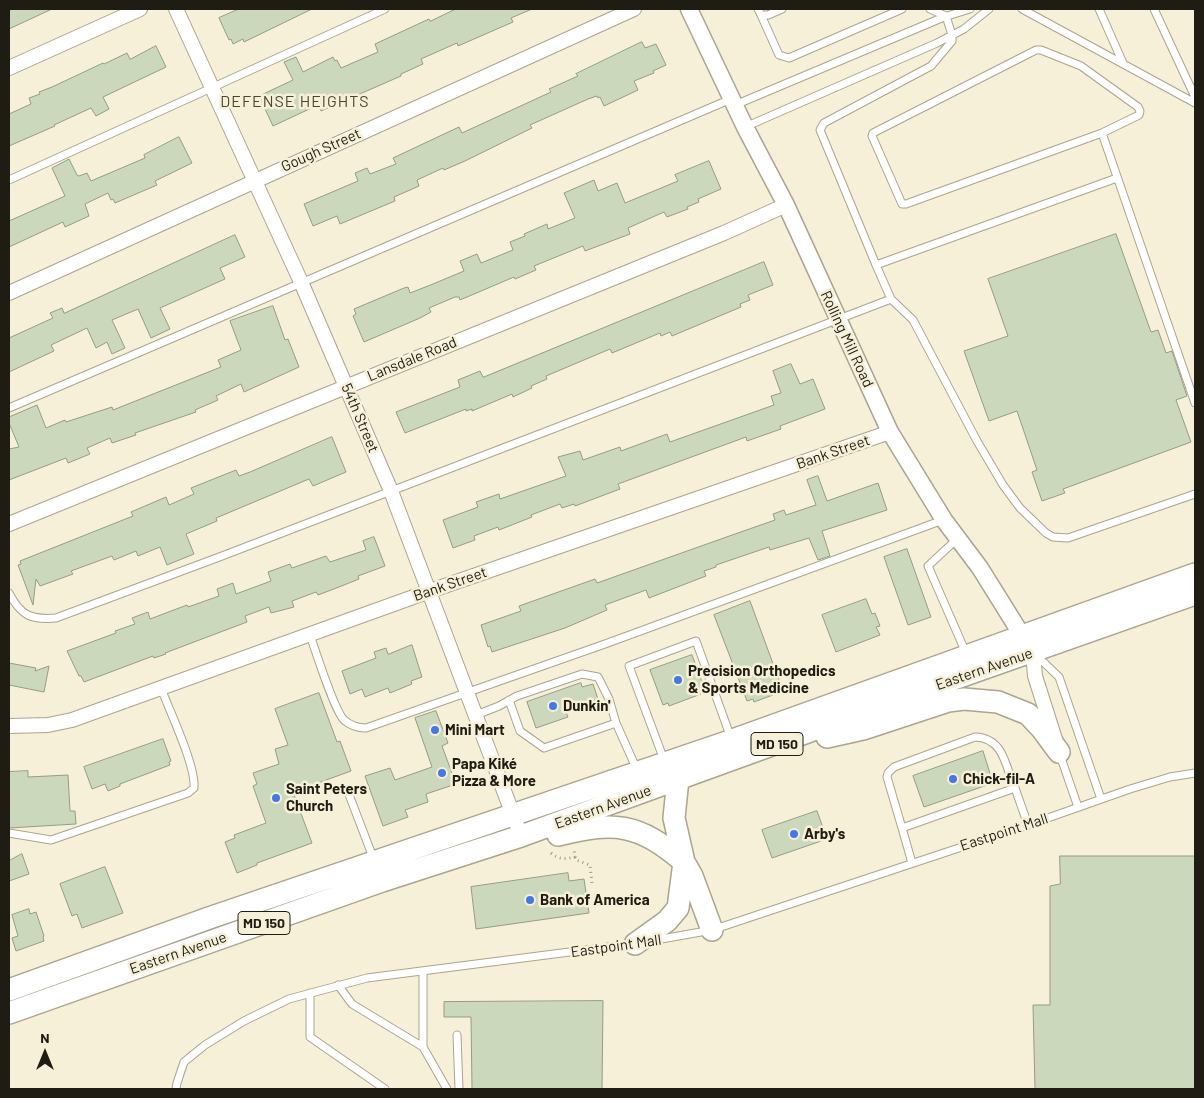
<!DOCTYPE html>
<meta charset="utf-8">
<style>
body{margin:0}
#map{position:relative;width:1204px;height:1098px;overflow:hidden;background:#f7f0d8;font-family:Barlow,sans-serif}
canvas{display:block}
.frame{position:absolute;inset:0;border:10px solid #1f1c14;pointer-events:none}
.north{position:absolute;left:20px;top:1028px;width:50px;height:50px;-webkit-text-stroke:4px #f7f0d8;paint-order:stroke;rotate:0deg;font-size:14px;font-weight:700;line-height:20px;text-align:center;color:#1f1c14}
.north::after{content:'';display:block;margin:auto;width:18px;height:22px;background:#1f1c14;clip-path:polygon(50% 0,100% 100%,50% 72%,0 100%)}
</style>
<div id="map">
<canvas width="1204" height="1098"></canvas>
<div class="frame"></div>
<div class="north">N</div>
</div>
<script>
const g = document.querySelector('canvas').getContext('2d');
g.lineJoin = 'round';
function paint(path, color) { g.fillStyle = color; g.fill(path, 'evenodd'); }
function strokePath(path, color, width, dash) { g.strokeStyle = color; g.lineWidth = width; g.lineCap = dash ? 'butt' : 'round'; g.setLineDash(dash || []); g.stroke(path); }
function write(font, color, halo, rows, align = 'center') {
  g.font = font + ' Barlow,sans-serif'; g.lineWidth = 5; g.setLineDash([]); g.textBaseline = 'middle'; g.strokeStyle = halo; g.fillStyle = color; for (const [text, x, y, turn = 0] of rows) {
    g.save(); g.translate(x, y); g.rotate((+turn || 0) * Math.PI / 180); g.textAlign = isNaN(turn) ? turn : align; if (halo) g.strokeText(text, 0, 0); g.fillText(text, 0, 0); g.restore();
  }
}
const building = new Path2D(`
 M9 9H52L9 29Z
 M239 9H312L244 42 243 39 233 44 231 39 229 40 219 18Z
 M456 9H532L511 18 513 22 458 46 457 43 421 59 423 64 401 74V76L321 111 318 105 273 126 259 96 293 80 284 62 296 57 303 72 333 57 335 61 337 60 341 68 378 52 375 44 429 19 430 21Z
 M642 42 645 48 656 44 666 65 653 71 654 73 634 81 638 90 604 106 600 97 598 98 597 96 588 99 530 125 532 128 465 161 444 170 443 168 417 180 419 186 394 197 395 201 340 224 337 216 313 226 304 204 358 181 355 173 367 168 370 174 396 164 393 158 459 127 462 133 551 92 549 89 578 76 576 74Z
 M156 46 166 67 103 97 109 109 96 116 91 108 54 125 55 126 9 146V114L31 104 29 98 40 94 39 92 52 87 103 63 104 64 127 53 130 59Z
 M179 137 192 163 155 181 157 185 115 203 113 199 111 200 108 193 85 204 89 216 65 227 63 222 9 247V221L65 196 52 168 69 159 77 175 79 176 87 173 91 181 145 158 144 155Z
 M709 161 721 189 698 199 699 202 687 207 688 209 667 217 664 212 628 228 630 234 585 251 583 246 534 266 536 270 515 279 514 277 460 300 459 297H455L429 308 431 312 420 318 364 342 353 316 356 314 354 309 404 288 408 287 410 293 433 284 464 271 460 261 477 254 481 263 513 250 510 242 525 236 524 234 547 224 548 229 575 218 564 193 594 180 598 191 617 183 625 203 678 181 675 175Z
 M1116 234 1151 332 1158 330 1166 353 1172 351 1187 396 1176 400 1191 442 1063 489 1065 493 1042 501 1032 472 1037 470 1017 411 989 421 964 351 1008 336 988 279Z
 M235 235 245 257 220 268 225 279 160 308 170 329 151 338 138 309 112 320 125 348 112 354 107 342 96 348 87 328 51 345 54 351 9 372V338L53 318 50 313 62 308 64 313Z
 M764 262 773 285 748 295 750 300 740 304 741 307 672 336 670 332 661 336 660 333 612 353 610 349 546 376 547 379 531 386 532 388 513 397 512 394 472 411V409L466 411V409L405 433 396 412 460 387 458 380 480 371 483 377Z
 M273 306 285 340 288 339 299 367 244 392 241 384 216 396 218 400 195 410 196 412 135 433 136 435 112 443 110 438 87 448 90 454 68 463 66 458 9 480V449L19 447 9 423V417L37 405 46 428 65 420 66 422 112 407 113 410 221 367 218 360 241 350 230 321Z
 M791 364 800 384 813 379 825 409 780 426 781 429 747 441 746 437 618 484 620 489 575 506 574 504 562 508 560 504 531 515 532 517 499 530 498 527 474 536 475 540 453 548 443 520 478 507 476 502 499 494 500 499 566 476 558 457 580 451 583 460 620 447 621 451 667 434 670 442 774 405 771 396 781 393 773 371Z
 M332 437 346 472 313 486 309 479 216 518 217 521 186 534 194 554 167 565 160 547 138 556 136 551 114 560 112 556 71 571 73 574 40 586 36 579 33 605 18 565 21 564 20 561 133 516 131 512 166 497 169 505 194 494 191 488 236 470 239 476 250 472Z
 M818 476 827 501 878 483 887 510 822 531 830 556 818 560 809 538 770 550 769 547 716 565V567L704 571 706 576 649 598 646 590 605 605 607 610 565 628 492 652 490 646 488 647 481 625 521 611 519 606 595 579 597 583 735 534 775 520 773 514 784 510 786 515 816 505 807 480Z
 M374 537 385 566 358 576 359 579 339 587 318 595 316 592 292 601 294 607 271 613 269 607 245 616 247 622 165 653 166 654 154 658 153 656 84 682 81 676H79L67 651 116 633 115 631 135 624 132 618 148 612 150 619 187 605 188 607 219 596 217 589 233 583 236 594 271 581 268 572 290 564 292 568 326 556 330 562 366 550 363 541Z
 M907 549 931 617 908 625 884 557Z
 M866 599 872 614 875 613 880 626 876 627 880 635 836 652 822 615Z
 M750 601 782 688 772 692 773 695 754 702 753 699 747 701 714 615Z
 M412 645 422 677 411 681 412 684 390 693 388 688 365 697 362 689 350 694 342 671 376 658 374 652 386 648 388 654Z
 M692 655 705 690 701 692V694L669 706 668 703 663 705 650 670Z
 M9 663 36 668 35 671 49 666 44 692 9 685Z
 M581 683 582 687 593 684 598 699 565 710 568 717 536 728 527 702Z
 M319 693 337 742 340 741 351 771 293 792 312 843 257 863V865L237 873 225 842 235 838 234 835 266 823 253 786 257 784 253 773 279 764 275 749 288 745 275 709Z
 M436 711 448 743 442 746 456 784 426 794 428 802 405 810 408 817 383 826 365 776 390 768 395 780 432 767 415 718Z
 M163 739 171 761 169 762 170 765 120 784V786L108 791 105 784 92 789 84 767Z
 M983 751 993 783 924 807 913 776Z
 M28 771V777L68 775 70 811H75L76 824 9 828V772Z
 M817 811 827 839 772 858 762 830Z
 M22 854 29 874 9 881V861Z
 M1060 856H1195V1089H1035L1033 1005H1050V886L1060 884Z
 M105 867 123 913 82 928 77 914 72 916 60 884Z
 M568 873 569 881 584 879 589 913 476 929 471 887Z
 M29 909 30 914 36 912 44 936 43 937 44 941 16 951 12 938 18 936 12 915Z
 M603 1001 602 1089H472L471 1017H444V1002Z`);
paint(building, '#cbd8bc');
strokePath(building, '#939c88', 1);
const service = new Path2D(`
 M758 9 761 15H768L782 9
 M1022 9 1195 103
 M1099 9 1123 63
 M1154 9 1195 97
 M761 15 779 55 789 58 902 9
 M1036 50H1041L1081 66 1138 107 1140 111 1139 115 1102 133 906 204H902L872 136 873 133Z
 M735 105 944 17 970 9
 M745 127 937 43 964 29 989 9
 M1102 133 1195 403
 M1117 178 876 265 891 299 913 320 977 441 1003 485 1020 508 1046 533 1053 537 1068 538 1195 494
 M9 180 385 9
 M876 265 820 130 824 123 931 66 952 41V35L946 16 930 9
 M9 408 731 99
 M957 539 928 566 966 653
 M9 593C21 616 31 620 56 618L222 556 891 299
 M310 635C316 652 334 710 344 720 351 726 357 728 366 728L605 644 943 520
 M1035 654 1059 677 1101 799
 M509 700 520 731 544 748 616 723
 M476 715 499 706 517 696 582 674 598 677 609 699 616 723 637 770
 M1060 755 1078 807
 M664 760 629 666 696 641 731 738
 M1015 788 902 828 887 777 888 773 894 767 975 737C1002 738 1005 762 1013 784L1015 788 1028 825
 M348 792 374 860
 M902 828 912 863
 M9 833 51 840 188 793 194 788C196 766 170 712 161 688
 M650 941 712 930 1028 825 1130 789 1170 777 1195 773
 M423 971V1047L447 1089
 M338 985 352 1004 423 1047
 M310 993V1037L385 1089
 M457 1035 459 1089
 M176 1089 177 1083 184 1062 205 1045 244 1021 289 999 367 978 632 944`);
const minor = new Path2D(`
 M176 9 301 282 391 491 521 836
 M9 68 140 9
 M9 293 634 9
 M9 524 724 233 786 205
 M1033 652 1035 676 1055 739
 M9 726 48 725 72 720 430 591 890 432`);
const tertiary = new Path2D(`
 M689 9 745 127 786 205 890 432 944 520 980 568 1028 645`);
const primary = new Path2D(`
 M827 737 863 729 948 701 964 699 998 702 1028 714 1042 729 1059 752
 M687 773 678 779 674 818 684 862 692 876 712 930
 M558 835C615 821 638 823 684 862L678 908 667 921 635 944
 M9 990 209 918 727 742 1195 574
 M9 1013 382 881 521 836 954 679 1195 594`);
strokePath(service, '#aba48e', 9);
strokePath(minor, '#aba48e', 16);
strokePath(tertiary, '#aba48e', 19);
strokePath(primary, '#aba48e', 24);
strokePath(new Path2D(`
 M551 853C559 860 565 859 575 857L574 849
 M575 857 576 860 590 865 592 883`), '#9d9786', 3, [1, 4]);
strokePath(service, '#fff', 7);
strokePath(minor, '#fff', 14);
strokePath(tertiary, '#fff', 16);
strokePath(primary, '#fff', 21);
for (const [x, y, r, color] of [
 [678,680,5,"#4477e8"],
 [553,706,5,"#4477e8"],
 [435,730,5,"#4477e8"],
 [442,773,5,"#4477e8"],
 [953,779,5,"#4477e8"],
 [276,798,5,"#4477e8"],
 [794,834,5,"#4477e8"],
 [530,900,5,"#4477e8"]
]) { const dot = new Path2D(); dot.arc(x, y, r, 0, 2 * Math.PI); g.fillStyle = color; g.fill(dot); strokePath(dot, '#f7f0d8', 2); }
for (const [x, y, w] of [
 [777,744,52],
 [264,923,52]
]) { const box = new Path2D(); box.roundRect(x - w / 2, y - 11.5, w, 23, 4); g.fillStyle = '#f7f0d8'; g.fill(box); strokePath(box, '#1f1c14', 1); }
write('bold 14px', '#1f1c14', null, [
 ["MD 150",777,744],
 ["MD 150",264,923]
]);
write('15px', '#1f1c14', '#f7f0d8', [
 ["Gough Street",321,150,-24],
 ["Rolling Mill Road",847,339,65],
 ["Lansdale Road",412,359,-22],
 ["54th Street",360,418,67],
 ["Bank Street",833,452,-19],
 ["Bank Street",450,584,-19],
 ["Eastern Avenue",984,669,-19],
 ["Eastern Avenue",603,807,-20],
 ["Eastpoint Mall",1004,832,-18],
 ["Eastpoint Mall",616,946,-8],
 ["Eastern Avenue",178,953,-19]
]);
write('bold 15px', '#1f1c14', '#f7f0d8', [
 ["Precision Orthopedics",688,671],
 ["& Sports Medicine",688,688],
 ["Dunkin'",563,706],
 ["Mini Mart",445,730],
 ["Papa Kiké",452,764],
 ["Pizza & More",452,781],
 ["Chick-fil-A",963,779],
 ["Saint Peters",286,789],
 ["Church",286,806],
 ["Arby's",804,834],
 ["Bank of America",540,900]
], 'left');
g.letterSpacing = '1px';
write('16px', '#4a4431', '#f7f0d8', [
 ["DEFENSE HEIGHTS",295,102]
]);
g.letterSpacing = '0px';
</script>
